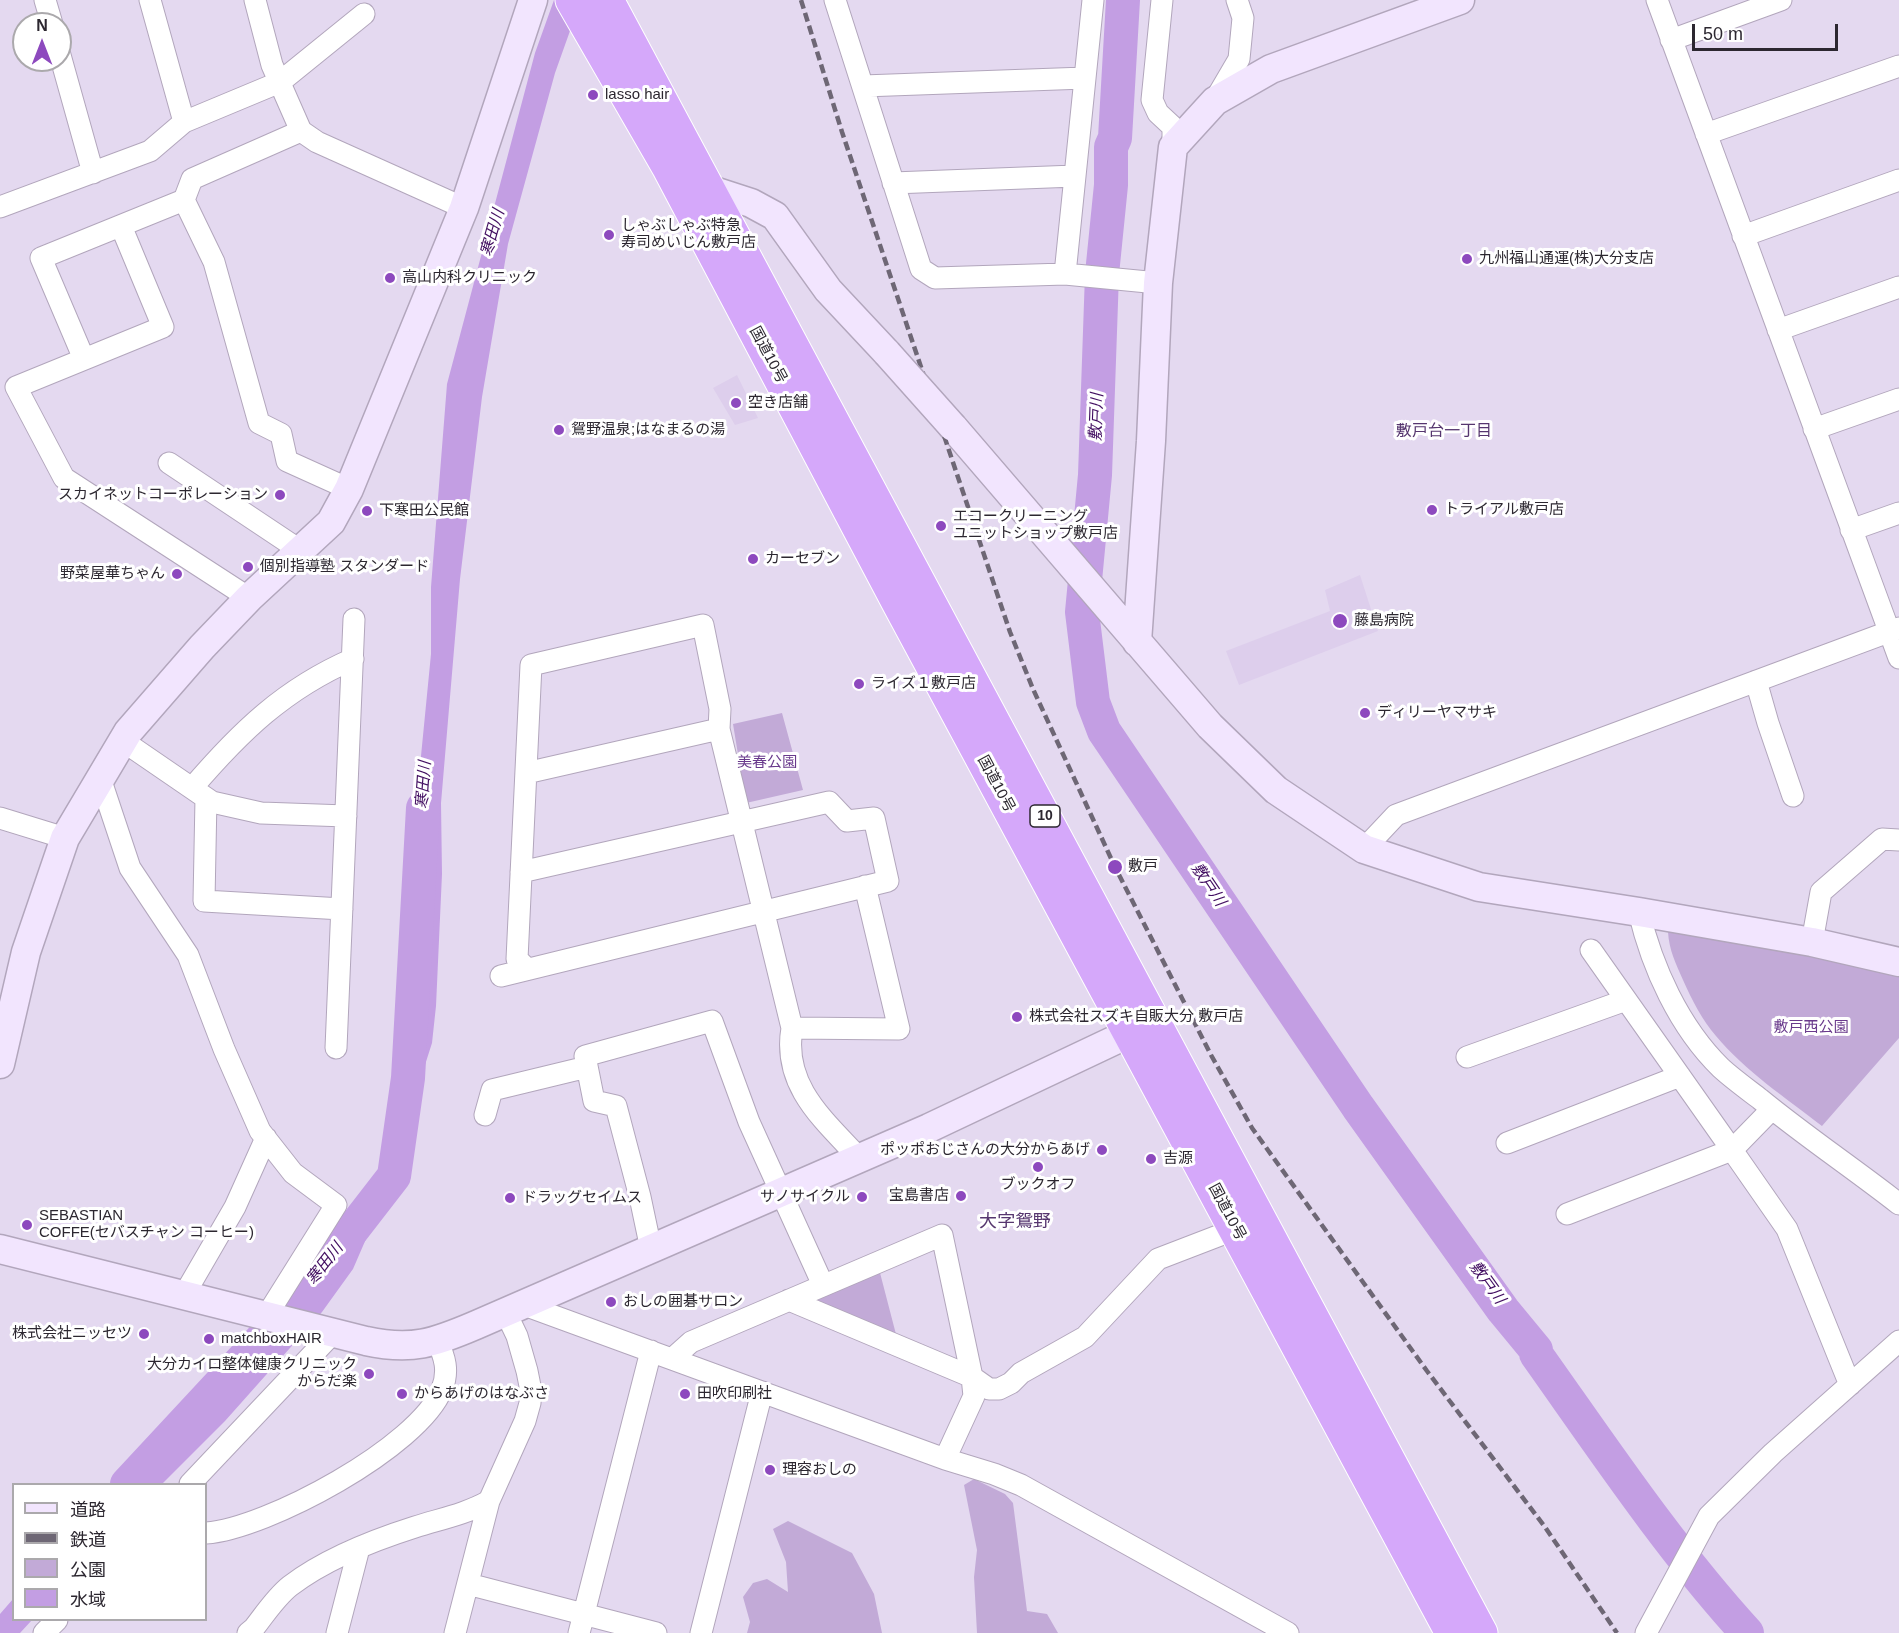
<!DOCTYPE html>
<meta charset="utf-8">
<style>
body{margin:0}
#map{position:relative;width:1899px;height:1633px;overflow:hidden;background:#e4d9f0;font-family:Arial,"Noto Sans JP",sans-serif}
canvas{display:block}
.legend{position:absolute;left:12px;top:1483px;width:195px;height:138px;box-sizing:border-box;background:#fff;border:2px solid #aba9ac;margin:0;padding:8px 10px;list-style:none;font-size:18px;color:#2c2730}
.legend li{display:flex;align-items:center;gap:12px;height:30px}
.legend b{width:30px;border:2px solid #aba9ac}
.north{position:absolute;left:12px;top:12px;width:60px;height:60px;box-sizing:border-box;background:#fff;border:2px solid #aba9ac;border-radius:50%;rotate:0deg;font-size:16px;font-weight:700;line-height:24px;text-align:center;color:#2c2730}
.north::after{content:'';display:block;margin:auto;width:21px;height:27px;background:#8d49be;clip-path:polygon(50% 0,100% 100%,50% 72%,0 100%)}
.scale{position:absolute;left:1692px;top:24px;width:146px;height:27px;box-sizing:border-box;border:3px solid #2c2730;border-top:0;padding-left:8px;font-size:18px;line-height:21px;white-space:nowrap;color:#2c2730;-webkit-text-stroke:4px #fff;paint-order:stroke}
</style>
<div id="map">
<canvas width="1899" height="1633"></canvas>
<ul class="legend">
<li><b style="height:8px;background:#f2e5fe"></b>道路</li>
<li><b style="height:8px;background:#6e6775"></b>鉄道</li>
<li><b style="height:16px;background:#c2aad7"></b>公園</li>
<li><b style="height:16px;background:#c39ee3"></b>水域</li>
</ul>
<div class="north">N</div>
<div class="scale">50 m</div>
</div>
<script>
const g = document.querySelector('canvas').getContext('2d');
g.lineJoin = 'round';
function paint(path, color) { g.fillStyle = color; g.fill(path, 'evenodd'); }
function strokePath(path, color, width, dash) { g.strokeStyle = color; g.lineWidth = width; g.lineCap = dash ? 'butt' : 'round'; g.setLineDash(dash || []); g.stroke(path); }
function write(font, color, halo, rows, align = 'center') {
  g.font = font + ' Arial,"Noto Sans JP",sans-serif'; g.lineWidth = 6; g.setLineDash([]); g.textBaseline = 'middle'; g.strokeStyle = halo; g.fillStyle = color; for (const [text, x, y, turn = 0] of rows) {
    g.save(); g.translate(x, y); g.rotate((+turn || 0) * Math.PI / 180); g.textAlign = isNaN(turn) ? turn : align; if (halo) g.strokeText(text, 0, 0); g.fillText(text, 0, 0); g.restore();
  }
}
paint(new Path2D(`
 M737 375 758 418 735 425 713 388Z
 M1360 575 1378 631 1239 685 1226 651 1330 611 1325 590Z`), '#ddceec');
paint(new Path2D(`
 M782 713 803 790 746 803 733 724Z
 M1683 928 1899 975V1038L1822 1126C1787 1099 1744 1070 1716 1036 1702 1020 1692 1000 1683 980 1676 964 1669 950 1668 932L1670 929Z
 M879 1269 898 1342 811 1305 813 1297Z
 M974 1479 1005 1494 1013 1503 1027 1611 1047 1614 1058 1633H977L974 1577 977 1550 964 1485Z
 M788 1521 852 1553 874 1594 882 1633H747L750 1622 743 1597 753 1583 767 1579 788 1592 786 1562 773 1529Z`), '#c2aad7');
paint(new Path2D(`
 M554 0H581L555 73 508 244 482 397 460 579 441 803 442 874 436 1006 432 1043 408 1118 395 1191 391 1203 369 1232 353 1269 322 1312 225 1421 162 1484H121L268 1336 320 1279 329 1275 347 1257 383 1198 420 1043 426 998 431 911 416 837V807L431 654V587L447 384 535 53Z
 M13 1599 14 1620H32L20 1633H0V1614Z`), '#c39ee3');
strokePath(new Path2D(`
 M1123 0 1115 138 1111 147V185L1102 274 1095 475 1082 612 1093 702 1104 731 1358 1107 1503 1310 1536 1350V1354C1602 1447 1670 1549 1747 1633
 M127 1484 298 1300 394 1176 408 1078 423 808`), '#c39ee3', 34);
const street = new Path2D(`
 M45 0 52 24
 M150 0 184 122
 M255 0 272 65 301 131
 M835 0 921 269 935 278 1065 274 1158 283
 M1162 0 1152 100 1158 113 1173 127V147
 M1657 0 1899 658
 M1671 40 1781 0
 M60 55 93 173
 M863 86 1085 78
 M1215 100 1239 59 1243 18 1237 0
 M1706 134 1899 66
 M893 183 1075 176
 M184 200 214 262 259 423 281 434 287 461 349 489
 M0 207 150 151 184 122 280 82 364 14
 M121 226 163 327 16 387 64 478 249 598
 M1743 236 1899 180
 M1065 274 1093 0
 M1778 330 1899 287
 M84 359 41 258 184 200 192 179 301 131 317 142 464 208
 M1814 429 1899 399
 M169 463 301 551
 M1851 530 1899 513
 M1756 681 1768 723 1793 796
 M123 741 212 802 261 813 346 816
 M526 773 719 729
 M100 778 130 868 188 955 224 1049 260 1131 293 1173 336 1205 267 1315
 M192 788C240 732 284 689 353 659
 M206 798 204 901 342 909
 M0 818 65 838
 M1364 849 1396 815 1899 628
 M1639 912C1652 967 1679 1027 1721 1068 1733 1079 1747 1089 1760 1099 1805 1136 1853 1168 1899 1204
 M1812 942 1821 892 1882 839 1899 840
 M1591 950 1732 1150 1772 1109
 M527 969 517 959 531 665 703 625 720 709 719 729 792 1028C782 1086 824 1120 860 1159
 M501 976 888 881 874 818 847 821 829 802 521 872
 M792 1028 899 1029 865 886
 M336 1048 354 619
 M1467 1057 1626 1000
 M485 1115 492 1090 587 1067
 M1507 1143 1680 1076
 M1567 1214 1732 1150 1787 1229 1850 1385
 M651 1249 640 1197 616 1106 594 1101 585 1056 712 1021 749 1122 823 1285
 M184 1295 235 1207 266 1138
 M789 1300 972 1377 989 1389H999L1011 1383 1021 1373 1085 1337 1158 1259 1236 1229
 M524 1305 945 1459 994 1474 1021 1485 1288 1633
 M672 1359 691 1342 942 1235 972 1377 974 1396 945 1459
 M190 1484 332 1334
 M206 1533C266 1529 419 1447 442 1389 449 1371 445 1357 437 1341
 M468 1584 656 1633
 M44 1633 57 1620
 M248 1633 254 1628C265 1614 276 1597 290 1586 324 1560 374 1540 415 1527 440 1519 466 1514 489 1501
 M337 1633 359 1548
 M455 1633 489 1501 525 1421 530 1403 531 1391 527 1371 517 1336 506 1313
 M579 1633 651 1351
 M701 1633 762 1392
 M1646 1633 1709 1516 1773 1453 1899 1341`);
const secondary = new Path2D(`
 M695 182 711 190 751 203 775 216 828 290 887 353
 M953 427 1210 726 1276 790 1364 849 1479 887 1639 912 1812 942 1899 962
 M1137 642 1151 441 1158 283 1173 147 1215 101 1271 69 1460 0
 M0 1064 26 952 65 838 128 732 202 647 249 598 331 522 349 489 464 208 533 0
 M0 1249 366 1341C412 1351 434 1343 476 1325L929 1128 1151 1023`);
const highway = new Path2D(`
 M572 0 669 168 898 602 1452 1633
 M607 0 1481 1633`);
strokePath(street, '#b2a6bc', 23);
strokePath(secondary, '#b2a6bc', 31);
strokePath(highway, '#fff', 35);
strokePath(street, '#fff', 21);
strokePath(secondary, '#f2e5fe', 28);
strokePath(highway, '#d5a8fa', 33);
strokePath(new Path2D(`
 M801 0 842 132 1010 632 1033 689 1115 867 1211 1055 1252 1128 1427 1371 1545 1527 1617 1633`), '#6e6775', 4.5, [9, 4.5]);
const secondaryBridge = new Path2D(`
 M887 353 953 427`);
strokePath(secondaryBridge, '#b2a6bc', 31, []);
strokePath(secondaryBridge, '#f2e5fe', 28);
for (const [x, y, r, color] of [
 [593,95,6,"#8d49be"],
 [609,235,6,"#8d49be"],
 [1467,259,6,"#8d49be"],
 [390,278,6,"#8d49be"],
 [736,403,6,"#8d49be"],
 [559,430,6,"#8d49be"],
 [280,495,6,"#8d49be"],
 [1432,510,6,"#8d49be"],
 [367,511,6,"#8d49be"],
 [941,526,6,"#8d49be"],
 [753,559,6,"#8d49be"],
 [248,567,6,"#8d49be"],
 [177,574,6,"#8d49be"],
 [1340,621,8,"#8d49be"],
 [859,684,6,"#8d49be"],
 [1365,713,6,"#8d49be"],
 [1115,867,8,"#8d49be"],
 [1017,1017,6,"#8d49be"],
 [1102,1150,6,"#8d49be"],
 [1151,1159,6,"#8d49be"],
 [1038,1167,6,"#8d49be"],
 [961,1196,6,"#8d49be"],
 [862,1197,6,"#8d49be"],
 [510,1198,6,"#8d49be"],
 [27,1225,6,"#8d49be"],
 [611,1302,6,"#8d49be"],
 [144,1334,6,"#8d49be"],
 [209,1339,6,"#8d49be"],
 [369,1374,6,"#8d49be"],
 [402,1394,6,"#8d49be"],
 [685,1394,6,"#8d49be"],
 [770,1470,6,"#8d49be"]
]) { const dot = new Path2D(); dot.arc(x, y, r, 0, 2 * Math.PI); g.fillStyle = color; g.fill(dot); strokePath(dot, '#fff', 2); }
for (const [x, y, w] of [
 [1045,816,30]
]) { const box = new Path2D(); box.roundRect(x - w / 2, y - 11, w, 22, 4.5); g.fillStyle = '#fff'; g.fill(box); strokePath(box, '#2c2730', 1.5); }
write('bold 14px', '#2c2730', null, [
 ["10",1045,816]
]);
write('15px', '#2c2730', '#fff', [
 ["lasso hair",605,95],
 ["しゃぶしゃぶ特急",621,226],
 ["寿司めいじん敷戸店",621,243],
 ["九州福山通運(株)大分支店",1479,259],
 ["高山内科クリニック",402,278],
 ["空き店舗",748,403],
 ["鴛野温泉;はなまるの湯",571,430],
 ["スカイネットコーポレーション",268,495,"right"],
 ["トライアル敷戸店",1444,510],
 ["下寒田公民館",379,511],
 ["エコークリーニング",953,517],
 ["ユニットショップ敷戸店",953,534],
 ["カーセブン",765,559],
 ["個別指導塾 スタンダード",260,567],
 ["野菜屋華ちゃん",165,574,"right"],
 ["藤島病院",1354,621],
 ["ライズ１敷戸店",871,684],
 ["ディリーヤマサキ",1377,713],
 ["敷戸",1128,867],
 ["株式会社スズキ自販大分 敷戸店",1029,1017],
 ["ポッポおじさんの大分からあげ",1090,1150,"right"],
 ["吉源",1163,1159],
 ["ブックオフ",1038,1185,"center"],
 ["宝島書店",949,1196,"right"],
 ["サノサイクル",850,1197,"right"],
 ["ドラッグセイムス",522,1198],
 ["SEBASTIAN",39,1216],
 ["COFFE(セバスチャン コーヒー)",39,1233],
 ["おしの囲碁サロン",623,1302],
 ["株式会社ニッセツ",132,1334,"right"],
 ["matchboxHAIR",221,1339],
 ["大分カイロ整体健康クリニック",357,1365,"right"],
 ["からだ楽",357,1382,"right"],
 ["からあげのはなぶさ",414,1394],
 ["田吹印刷社",697,1394],
 ["理容おしの",782,1470]
], 'left');
write('15px', '#2c2730', '#fff', [
 ["国道10号",768,355,62],
 ["国道10号",996,784,62],
 ["国道10号",1227,1212,62]
]);
write('15px', '#693a8c', '#fff', [
 ["美春公園",767,763],
 ["敷戸西公園",1811,1028]
]);
write('italic 16px', '#420e61', '#fff', [
 ["寒田川",493,233,-74],
 ["敷戸川",1097,417,-88],
 ["寒田川",424,785,-86],
 ["敷戸川",1208,885,56],
 ["寒田川",325,1264,-52],
 ["敷戸川",1487,1283,54]
]);
write('16px', '#56366f', '#fff', [
 ["敷戸台一丁目",1444,432]
]);
write('18px', '#56366f', '#fff', [
 ["大字鴛野",1015,1222]
]);
</script>
